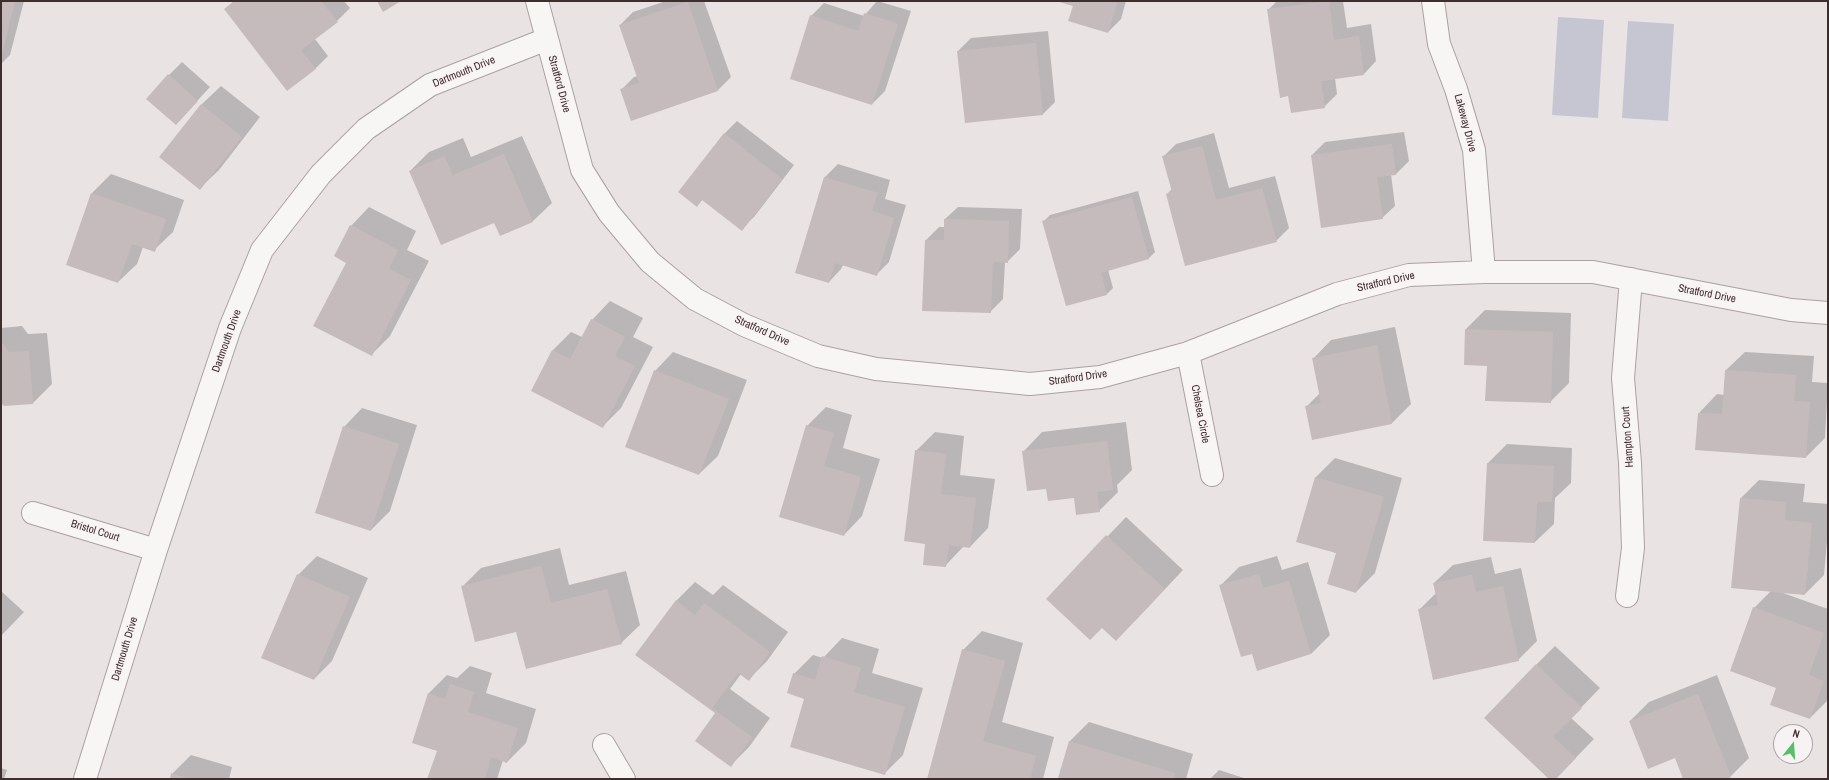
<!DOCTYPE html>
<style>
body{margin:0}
#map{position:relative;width:1829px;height:780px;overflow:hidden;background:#e9e3e4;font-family:"Archivo Narrow",sans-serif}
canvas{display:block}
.frame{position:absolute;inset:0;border:2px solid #402d2e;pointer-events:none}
.north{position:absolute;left:1773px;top:724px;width:40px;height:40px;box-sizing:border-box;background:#f7f2f3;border:1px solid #aea3a4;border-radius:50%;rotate:17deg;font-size:11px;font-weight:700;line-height:16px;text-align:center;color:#402d2e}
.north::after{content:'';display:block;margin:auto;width:14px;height:18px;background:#57c066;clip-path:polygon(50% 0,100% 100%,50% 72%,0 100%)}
</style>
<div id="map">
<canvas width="1829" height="780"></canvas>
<div class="frame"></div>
<div class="north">N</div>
</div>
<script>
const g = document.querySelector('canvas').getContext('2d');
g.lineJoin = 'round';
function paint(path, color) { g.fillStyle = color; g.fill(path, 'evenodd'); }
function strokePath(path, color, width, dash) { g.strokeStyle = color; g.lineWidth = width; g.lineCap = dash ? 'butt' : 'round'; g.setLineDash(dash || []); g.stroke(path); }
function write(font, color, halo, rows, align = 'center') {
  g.font = font + ' "Archivo Narrow",sans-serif'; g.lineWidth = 3; g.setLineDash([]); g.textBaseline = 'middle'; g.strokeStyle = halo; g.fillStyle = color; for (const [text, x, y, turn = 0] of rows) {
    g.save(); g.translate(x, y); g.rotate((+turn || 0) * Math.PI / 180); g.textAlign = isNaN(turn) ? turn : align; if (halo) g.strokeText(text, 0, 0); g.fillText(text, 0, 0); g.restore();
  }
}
paint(new Path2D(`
 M1558 17 1604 20 1598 118 1552 115Z
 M1628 21 1674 24 1668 121 1622 118Z`), '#c6c5d2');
paint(new Path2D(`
 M1 1H24L10 55 1 64Z
 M234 1H344L350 8 337 21 315 39 328 56 315 69 225 9Z
 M666 1H704L731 77 718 90 631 119 621 90 634 77 638 76 620 25 633 12Z
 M877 1 911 11 885 91 872 104 811 16 824 3 864 16Z
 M1058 1H1126L1121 19 1108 32 1074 6Z
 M1277 1H1343L1347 28 1371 24 1376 61 1364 74 1335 78 1337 94 1324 107 1289 95 1268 10Z
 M1048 31 1055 102 1042 115 958 51 971 38Z
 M182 62 210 87 176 124 169 75Z
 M221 86 260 117 219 170 200 188 160 157 202 104Z
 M737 121 794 165 754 217 741 229 703 199 697 206 724 134Z
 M1404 132 1409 161 1396 174H1391L1395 206 1382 218 1312 155 1325 142Z
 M1214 133 1229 188 1275 176 1289 228 1276 241 1167 194 1172 189 1163 157 1176 144Z
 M522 136 552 203 533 221 500 235 494 221 410 171 429 152 463 138 471 157Z
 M838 164 890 180 885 199 906 205 889 262 876 275 843 265 841 269 829 282 796 272 825 177Z
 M111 174 184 200 173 232 154 250 143 247 137 264 118 282 67 264 92 193Z
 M1138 191 1155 252 1149 258 1108 270 1113 288 1107 294 1043 222 1050 215Z
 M369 207 416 231 407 250 429 261 390 336 371 355 347 262 351 226Z
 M958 207 1022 209 1020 249 1007 262H1005L1003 299 990 312 923 310 926 240 939 227H945V219Z
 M610 301 643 318 633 337 653 347 621 408 602 427 553 350 571 332 582 337 592 320Z
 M1485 310 1571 313 1569 383 1550 402 1488 365 1465 364 1466 329Z
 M22 326 28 334 47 333 52 384 33 403 1 401V328Z
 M1395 327 1411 404 1392 423 1313 439 1306 407 1320 393 1313 359 1331 340Z
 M673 352 747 380 718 456 699 474 655 371Z
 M1745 352 1814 356 1812 382 1828 383 1825 438 1806 457 1699 413 1717 394 1724 395 1726 370Z
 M826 407 852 415 843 448 880 459 862 516 844 535 807 426Z
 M362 408 417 425 390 511 371 530 344 427Z
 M1126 422 1132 470 1117 485 1118 492 1099 511 1075 497 1047 488 1024 451 1042 432Z
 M935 432 964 436 960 475 995 479 988 528 970 547 964 546 945 566 916 451Z
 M1507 444 1572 448 1571 483 1555 498 1554 524 1535 542 1488 463Z
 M1335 458 1402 478 1375 573 1356 592 1337 553 1297 541 1316 477Z
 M1759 480 1805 484 1803 502 1828 504V530L1824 575 1805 594 1783 593 1828 609V700L1810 718 1777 688 1754 608 1771 591 1741 498Z
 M1126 517 1183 570 1135 621 1102 626 1048 599Z
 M560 548 569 585 626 571 640 625 621 643 462 587 481 568Z
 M317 556 368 578 332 661 314 679 298 575Z
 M1277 556 1282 570 1308 562 1330 635 1311 654 1220 586 1239 567Z
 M1491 557 1495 574 1521 568 1537 641 1518 660 1419 610 1436 593 1434 583 1453 565Z
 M695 582 713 595 723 585 788 632 767 661 749 679 741 674 730 689 770 718 749 747 730 766 716 713 637 655 676 601Z
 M1 591 24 612 1 636Z
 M982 631 1023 643 1002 722 1054 737 1043 779H928L963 650Z
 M842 638 879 649 872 673 923 688 903 755 884 774 806 698 794 674 813 655 823 658Z
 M1555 646 1600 688 1571 718 1594 739 1555 779H1550L1536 665Z
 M470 666 492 673 486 693 536 709 526 743 507 762 503 760 497 779H428L438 750 428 694 447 675 457 678Z
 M1717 675 1749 758 1730 777 1724 779H1684L1676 757 1630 721 1649 702Z
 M1089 722 1193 754 1186 779H1065L1059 777 1070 741Z
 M191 755 232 767 229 779H171L172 774Z
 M1 768 7 770 4 779H1Z
 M1219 770 1247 779H1210Z`), '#0003');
paint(new Path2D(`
 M1 1H15L2 54H1Z
 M235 1H321L338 22 301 50 316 69 287 91 224 9Z
 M377 1H401L383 12Z
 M1056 1H1118L1108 33 1068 21 1073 6Z
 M1329 1 1334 40 1359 36 1364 75 1321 81 1325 108 1291 113 1288 96 1280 98 1267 9Z
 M688 2 718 91 631 121 620 89 639 83 619 25Z
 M864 13 898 24 872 105 790 79 810 15 858 31Z
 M1036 43 1043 115 965 123 957 51Z
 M168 74 198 101 176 125 146 99Z
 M201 104 242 137 200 190 159 157Z
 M724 133 782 179 742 231 702 200 697 207 678 192Z
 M1392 144 1396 175 1377 177 1383 219 1321 228 1311 155Z
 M1202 146 1216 200 1262 188 1277 242 1185 266 1166 194 1172 192 1162 156Z
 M504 154 533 222 500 236 494 223 441 245 409 171 444 156 453 175Z
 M824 177 878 193 872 211 894 218 877 276 835 263 829 283 795 273Z
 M91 193 166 219 155 252 132 244 118 283 66 265Z
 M1132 197 1149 259 1101 273 1107 295 1066 306 1042 221Z
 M944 219 1009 221 1008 263 993 262 991 313 922 311 925 240H944Z
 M350 225 398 250 389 269 411 280 372 356 313 326 346 263 334 256Z
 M591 319 625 337 615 356 635 366 603 428 531 391 552 350 570 359Z
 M1465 329 1553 332 1551 403 1485 401 1487 366 1464 365Z
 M1 344H3L9 352 29 351 33 404 4 406 1 403Z
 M1377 345 1392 424 1312 440 1305 406 1321 403 1312 358Z
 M654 370 729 399 699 475 625 447Z
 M1725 370 1796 375 1794 401 1810 402 1806 458 1695 450 1698 413 1722 414Z
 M806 425 834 433 824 466 861 477 844 536 779 517Z
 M343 426 399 444 371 531 315 513Z
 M1107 441 1113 490 1097 492 1100 512 1076 515 1074 498 1048 501 1046 489 1027 491 1022 451Z
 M915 450 946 454 941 494 976 498 970 548 949 545 946 567 923 565 925 544 904 541Z
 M1487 463 1554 466 1552 502H1537L1535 543 1483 541Z
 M1315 477 1384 497 1356 593 1327 584 1336 553 1296 542Z
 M1740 498 1786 502 1785 520 1812 523 1805 595 1731 588Z
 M1106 535 1165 589 1116 641 1102 628 1090 640 1046 599Z
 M541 566 551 603 607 589 622 644 526 669 516 632 475 642 461 586Z
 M297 574 350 597 314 680 261 658Z
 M1259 574 1263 588 1289 581 1311 654 1257 671 1252 654 1241 657 1219 585Z
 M1472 575 1476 592 1503 586 1519 661 1433 680 1418 609 1438 605 1433 583Z
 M676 600 695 615 704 603 770 652 749 681 738 673 712 708 752 737 731 767 695 741 715 713 635 655Z
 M1753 607 1824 633 1809 675 1824 681 1810 719 1770 705 1776 688 1730 671Z
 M962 649 1005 661 983 741 1036 756 1030 779H927Z
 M822 656 861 668 854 692 905 707 885 775 790 747 804 699 787 693 793 673 815 680Z
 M1536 664 1582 708 1553 737 1576 758 1556 779H1549L1484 718Z
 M450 684 474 692 468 712 518 728 507 763 491 757 485 779H427L437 751 412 743 428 693 445 699Z
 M1698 694 1731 777 1727 779H1683L1675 758 1648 769 1629 721Z
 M1069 741 1175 773 1174 779H1062L1058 778Z
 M171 773 189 779H170Z`), '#c6bbbc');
const minor = new Path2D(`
 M537 1 582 170 609 213 650 262 695 299 744 325 818 356 876 369 1030 384 1100 377 1188 353 1337 294 1409 275 1484 272H1593L1791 310 1828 313
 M1433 1 1439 44 1456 89 1474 150 1484 272
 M1188 353 1212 475
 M33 513 156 550
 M1627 596 1633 548 1630 463 1623 378 1631 279
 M604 745 624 779
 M85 779 156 550 230 328 262 250 321 174 366 129 430 85 547 39`);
strokePath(minor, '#aca1a2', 24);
strokePath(minor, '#f8f5f5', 22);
write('11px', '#402d2e', '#f7f2f3', [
 ["Dartmouth Drive",464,72,-22],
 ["Stratford Drive",559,84,75],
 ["Lakeway Drive",1465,123,75],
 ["Stratford Drive",1386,282,-13],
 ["Stratford Drive",1707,294,11],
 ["Stratford Drive",762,331,24],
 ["Dartmouth Drive",227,341,-70],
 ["Stratford Drive",1078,378,-8],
 ["Chelsea Circle",1200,414,79],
 ["Hampton Court",1628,437,-94],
 ["Bristol Court",95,531,17],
 ["Dartmouth Drive",125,649,-73]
]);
</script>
